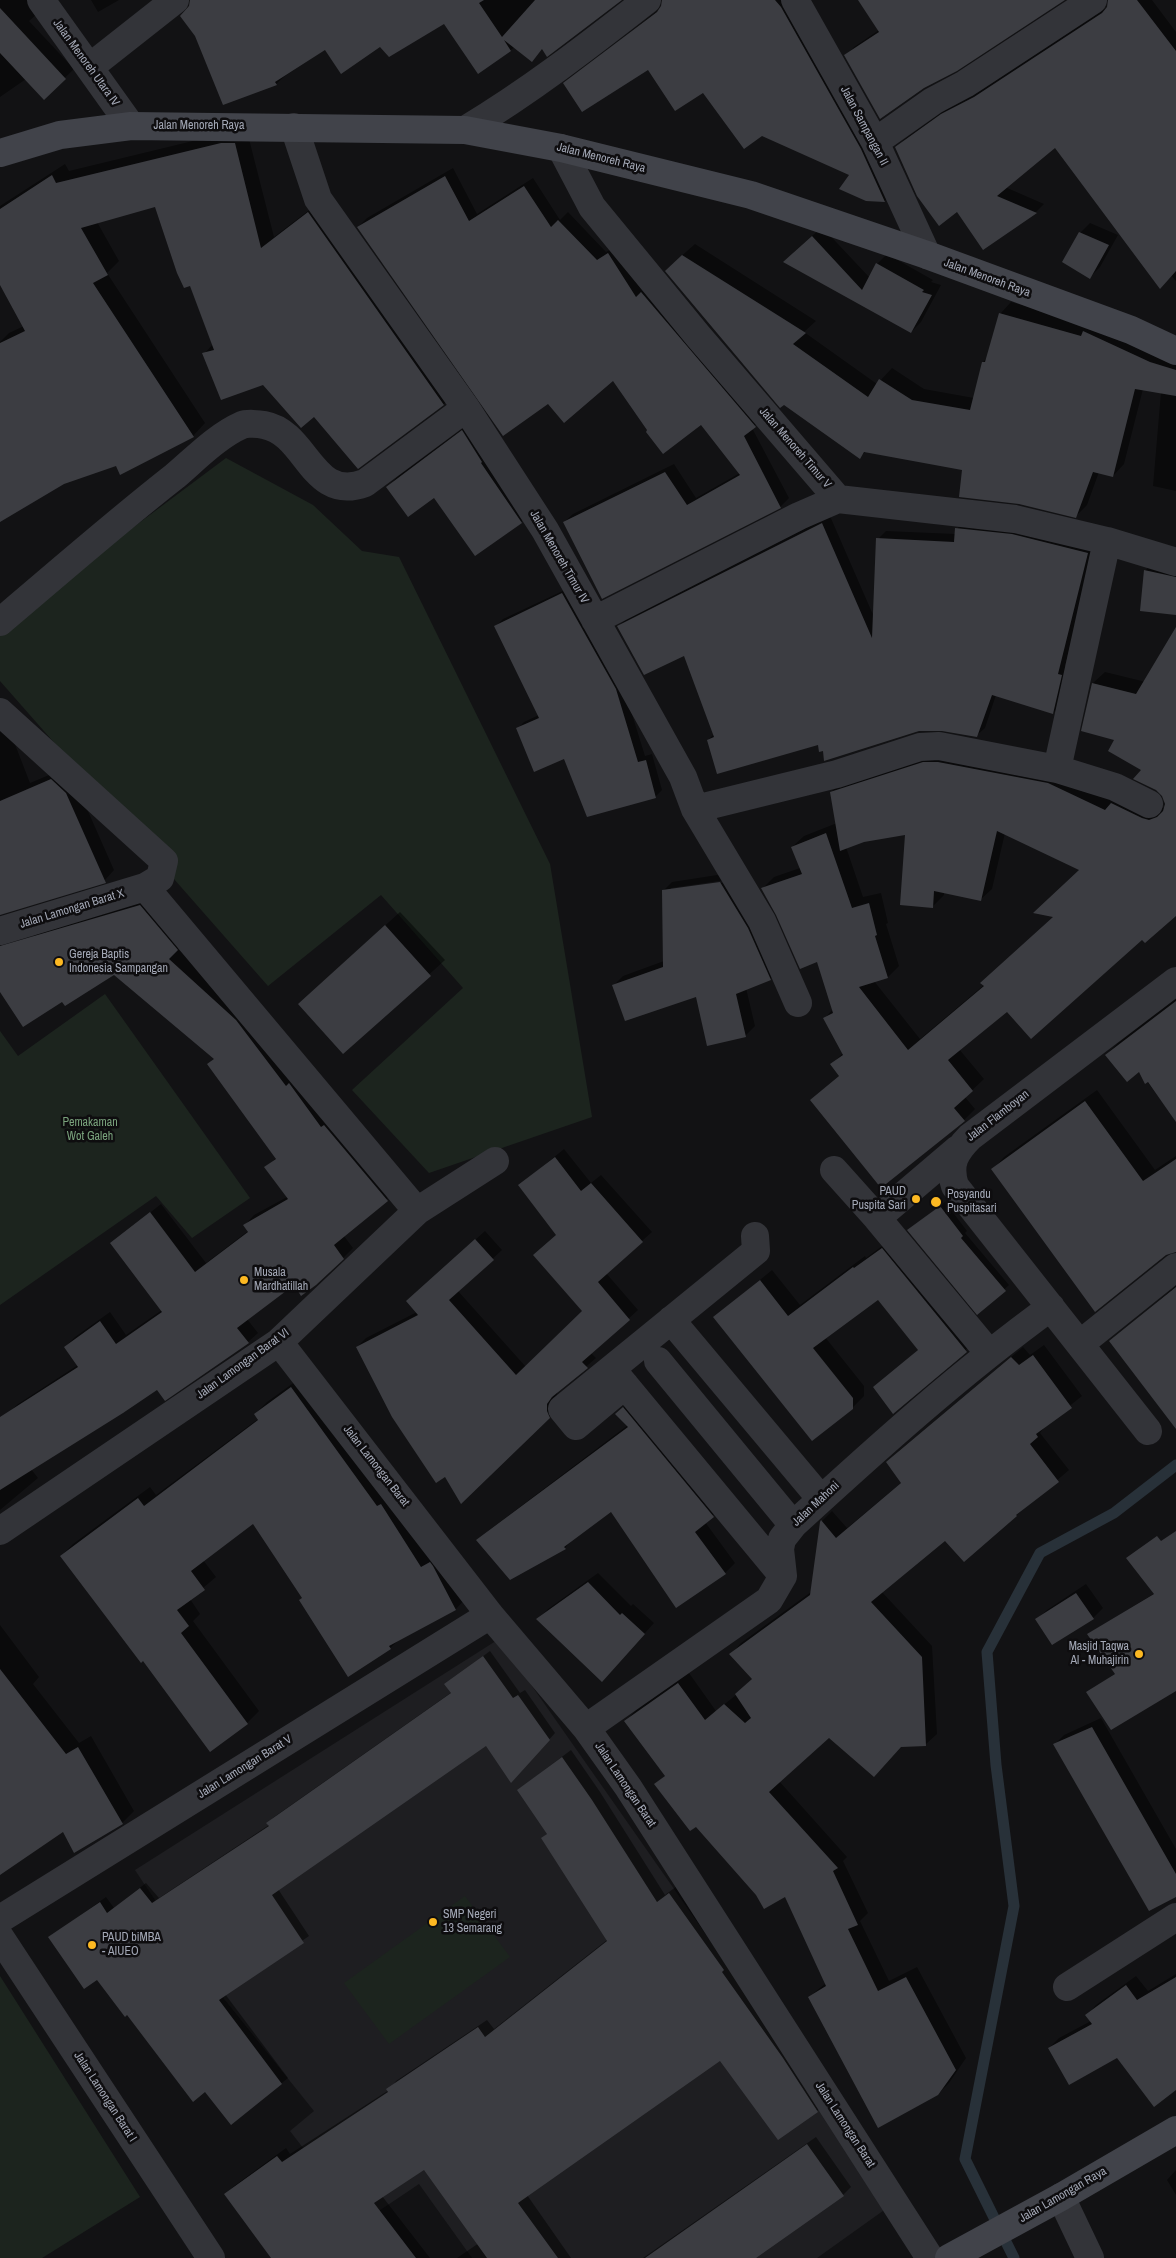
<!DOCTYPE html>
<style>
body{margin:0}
canvas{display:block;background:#121214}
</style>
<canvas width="1176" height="2258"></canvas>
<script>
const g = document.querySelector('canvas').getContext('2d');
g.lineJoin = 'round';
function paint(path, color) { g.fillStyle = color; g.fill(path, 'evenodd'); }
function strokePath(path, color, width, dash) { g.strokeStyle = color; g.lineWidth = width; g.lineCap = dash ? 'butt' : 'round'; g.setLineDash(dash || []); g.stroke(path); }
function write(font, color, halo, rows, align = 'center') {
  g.font = font + ' "Archivo Narrow",sans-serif'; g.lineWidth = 5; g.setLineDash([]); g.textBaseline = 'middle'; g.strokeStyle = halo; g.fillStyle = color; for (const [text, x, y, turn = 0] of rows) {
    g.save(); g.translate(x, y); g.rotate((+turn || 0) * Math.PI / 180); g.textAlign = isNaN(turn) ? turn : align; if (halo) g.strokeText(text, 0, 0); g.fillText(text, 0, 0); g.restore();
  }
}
paint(new Path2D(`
 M499 1639 894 2203 817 2258H472L419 2184 361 2223 290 2131 314 2111 204 1974 135 1870Z`), '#1e1e21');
paint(new Path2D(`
 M226 458 313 505 362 551 399 557 550 864 592 1117 429 1173 352 1090 463 988 381 895 268 986 0 681V627Z
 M105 994 250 1198 192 1238 156 1196 0 1305V1031L18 1056Z
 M465 1896 510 1957 389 2044 344 1983Z
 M0 1976 140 2197 42 2258H0Z`), '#1c241e');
paint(new Path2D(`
 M0 0H34L28 6 36 15 29 21 74 69 44 98 26 79 0 97Z
 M91 0H119L98 12Z
 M191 0H619L543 48 532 60 515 47 478 72 444 22 380 46 326 49 285 76 276 84 190 7Z
 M663 0H790L893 192 885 201 867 200 851 175 704 91 649 68 565 83 661 8Z
 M860 0H1062L846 56 854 47 879 30Z
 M1110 0H1152L1176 32V281L1056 146 1005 187 1044 204 1036 212 983 249 957 211 896 148 905 139 951 106 983 89 1108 7Z
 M234 131H247L274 237 321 201 456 391 444 404 358 467 314 415 264 383 204 354 213 344 190 284 155 206 97 222 119 261 107 273 205 423 193 436 117 465 0 354V342L9 333 24 326 0 282V206L65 164 69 171Z
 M453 168 477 214 533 178 560 220 568 212 606 252 617 246 763 418 752 428 789 498 780 507 602 597 564 522 573 514 674 464 696 498 740 473 701 423 649 430 613 379 548 402 358 227 367 218Z
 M1090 223 1118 235 1100 267 1090 277 1064 261 1080 233Z
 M822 227 870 278 877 264 887 254 933 280 931 282 941 285 921 322 911 332 794 252Z
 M695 244 816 321 804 332 877 384 892 368 924 389 974 398 983 362 987 358 1000 314 1011 302 1092 324 1176 355V491L1153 486 1161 392 1143 389 1124 464 1113 476 1099 472 1087 505 1076 516 964 469 866 451 859 458 678 259Z
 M472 422 531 512 521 522 434 496 388 487 397 477Z
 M830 516 874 617 878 539 886 531 956 534 957 529 965 520 1096 545 1065 666 1069 667 1061 705 1053 713 996 695 985 728 976 736 942 729 919 730 824 749 819 744 708 740 714 734 685 655 618 627 626 619Z
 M1156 559 1176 564V614L1145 571Z
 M569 588 622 682 645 756 652 754 662 790 655 797 565 757 517 729 524 722 539 715 496 626 503 619Z
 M1176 630V914L1142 938 1007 1010 959 1049 984 1079 965 1097 975 1109 964 1120 811 1100 840 1075 832 1064 843 1053 824 1019 833 1009 817 960 777 914 762 889 774 877 800 868 792 847 804 836 837 823 831 792 843 781 935 752 1154 807 1165 808 1163 795 1116 739 1083 731 1093 683 1105 672 1146 682ZM1005 833 1081 870 1055 916 984 985 920 1039 874 981 888 977 899 966 886 924 888 923 881 893 863 897 846 847 863 841 907 834 933 906 944 895V892L980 900 992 889Z
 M6 721 30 783 61 770 76 784 114 870 105 880 0 909V724Z
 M730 873 779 970 770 979 746 988 755 1026 745 1036 697 995 614 985 623 976 664 961 663 891 672 882ZM726 880 727 882 671 890V888Z
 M150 896 186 940 178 949 246 1010 397 1190 344 1236 353 1248 343 1258 294 1284 247 1319 258 1333 248 1342 157 1388 31 1469 38 1478 0 1510V1425L8 1413 18 1404 78 1365 65 1347 75 1337 110 1312 126 1335 162 1310 112 1243 161 1204 206 1263 248 1231 245 1225 254 1215 287 1197 266 1167 277 1157 215 1058 114 974 62 1000 0 989V958L47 927Z
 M400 912 445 960 343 1053 314 990Z
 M1176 998V1120L1139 1071 1106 1055 1118 1043Z
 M1097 1090 1155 1170 1176 1156V1251L993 1169 1004 1157Z
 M564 1149 591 1183 601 1175 652 1232 606 1273 638 1310 591 1353 596 1358 558 1391 555 1401 558 1408 462 1502 357 1347 366 1338 417 1312V1292L485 1231 502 1250 458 1291 526 1367 583 1311 557 1234 519 1186Z
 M945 1202 967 1231 965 1233 1009 1285 978 1313 909 1230Z
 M894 1237 978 1339 894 1412 875 1388 919 1349 879 1298 825 1337 864 1386V1396L852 1408 715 1317 772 1270 800 1305 865 1256 866 1258Z
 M1176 1286V1408L1111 1341Z
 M1044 1345 1082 1396 1047 1424 1040 1433 1069 1470 964 1560 945 1539 882 1592 932 1646 937 1734 926 1744 829 1737 779 1781 847 1857 843 1861 868 1913 860 1921 889 1981 917 1967 966 2058 949 2083 938 2094 809 1997 826 1983 786 1896 757 1894 696 1825 656 1784 666 1775 626 1721 636 1710 689 1673 716 1711 736 1695 753 1678 731 1654 741 1643 811 1592 821 1522 832 1511 847 1528 902 1482 888 1462 899 1451 1023 1347 1030 1355Z
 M303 1376 467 1597 456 1609 399 1640 390 1648 304 1598 253 1522 203 1560 216 1577 190 1599 200 1614 193 1621 259 1711 247 1723 210 1750 144 1659 61 1556 73 1544 150 1487 156 1495 258 1419 255 1414 267 1402Z
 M626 1404 723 1506 705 1522 735 1563 725 1573 677 1606 611 1510 574 1538 565 1548 510 1579 478 1540 488 1531 628 1425 617 1414Z
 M598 1573 631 1606 633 1604 654 1623 611 1671 538 1619 548 1609Z
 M1086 1584 1103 1608 1093 1618 1037 1619 1047 1610Z
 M1158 1591 1176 1620V1689L1088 1692 1116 1673 1088 1634Z
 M0 1625 39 1677 33 1684 79 1743 91 1736 134 1811 122 1823 63 1831 0 1873Z
 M490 1651 520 1693 525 1690 555 1733 517 1775 486 1745 278 1889 309 1936 225 1994 288 2078 232 2123 205 2090 169 2067 97 1978 50 1937 106 1897 114 1908 146 1883 159 1898 269 1825 268 1823 274 1817 452 1692 446 1684Z
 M1101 1718 1176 1849V1896L1055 1744 1064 1735Z
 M571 1750 600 1792 665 1895 677 1886 825 2103 817 2111 721 2059 527 2195 571 2258H457L479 2243 425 2168 382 2196 430 2258H272L226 2194 234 2186 286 2148 290 2154 389 2090 396 2081 487 2020 494 2029 607 1940 543 1838 548 1833 518 1790Z
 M1176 1974V2089L1118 2056 1049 2048 1059 2038 1091 2021 1087 2015 1096 2005 1136 1976 1148 1991Z
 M816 2137 851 2187 843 2195 753 2258H643Z
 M1176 2170V2195L1167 2180Z`), '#0007');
strokePath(new Path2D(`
 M1014 2258 965 2159 1014 1906 996 1765 987 1652 1040 1553 1114 1513 1176 1465`), '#283139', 11);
paint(new Path2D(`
 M190 0H484L479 3 502 37 535 0H622L547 57 542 49 532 62 504 40 511 51 478 74 444 24 389 57 380 47 341 74 325 50 275 82 277 85 223 105 195 36 180 16 189 6Z
 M662 0H775L781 7 861 149 885 202 866 201 839 189 849 175 762 136 744 149 703 93 675 111 648 70 582 112 563 83 657 12 661 6Z
 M858 0H1065L957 71 924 88 880 119 844 55 879 32Z
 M1108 0H1137L1176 51V271L1160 289 1055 148 997 196 1037 213 983 250 957 212 939 226 917 196 895 147 941 114 974 97 1102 13 1107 7Z
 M0 8 66 79 44 100 0 53Z
 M221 143H235L261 248 308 212 444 405 358 469 314 417 301 428 263 385 221 400 202 353 214 350 190 286 184 288 177 273 155 207 81 228 108 275 93 283 194 437 120 475 116 466 64 484 0 522V343L25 331 0 285V209L52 175 56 183Z
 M445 176 469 221 524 186 551 227 558 220 597 260 608 253 636 297 641 292 756 427 744 436 781 508 602 599 563 522 665 472 687 505 740 475 701 425 663 454 646 432 647 430 613 381 564 423 548 404 503 436 357 227Z
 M1079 232 1109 245 1090 279 1062 262Z
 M812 236 862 290 876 263 924 290 922 292 932 295 911 333 783 262Z
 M682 255 806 333 793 344 868 397 879 379 912 400 970 410 982 362H985L999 313 1081 336 1083 331 1150 362 1176 370V396L1135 389 1113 477 1093 472 1076 518 1019 504 959 497 962 470 864 452 860 459 784 405 780 408 665 271Z
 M462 430 482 462 481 463 522 523 475 556 434 498 408 517 386 487Z
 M822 523 872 638 876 538 954 542 955 528 1012 534 1088 553 1058 674 1062 675 1053 714 992 695 977 737 942 731H919L824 761 823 751 819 752 818 745 717 774 707 740 714 737 684 656 644 675 617 626Z
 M1144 570 1176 577V615L1140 611Z
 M562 593 616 689 638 762 646 760 656 798 587 817 564 759 534 772 516 728 539 718 494 626Z
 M1176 627V916L1145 943 1142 940 1031 1039 1007 1012 948 1060 973 1091 954 1108 965 1121 881 1188 810 1100 839 1076 830 1064 843 1055 823 1018 833 1013 817 962 800 969 776 915 761 888 802 874 791 847 826 833 852 908 869 903 877 935 875 936 888 978 859 987 908 1050 984 986 980 983 1053 917 1033 913 1079 870 997 831 981 901 934 891 933 908 900 905 905 835 864 842 840 851 830 792 923 762H938L1048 783 1105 810 1111 803 1142 818 1149 820 1157 817 1163 811 1165 804 1162 796 1156 790 1133 779 1141 770 1108 751 1114 740 1081 731 1092 683 1136 694Z
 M51 779 66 793 106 883 0 915V801Z
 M720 882 748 928 771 980 736 994 746 1037 707 1046 696 997 625 1021 612 985 663 967 662 890Z
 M140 905 178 950 169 959 236 1020 286 1086 289 1083 321 1127 324 1125 388 1201 334 1245 344 1259 316 1285 301 1296 294 1285 237 1328 249 1343 165 1401 157 1390 123 1413 0 1490V1417L78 1367 64 1347 100 1321 116 1344 162 1312 110 1243 150 1212 195 1272 248 1232 243 1225 288 1199 264 1167 276 1159 207 1064 214 1059 114 975 65 1006 62 1002 23 1027 0 992V946Z
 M385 925 431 976 343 1054 298 1004Z
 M1176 1001V1122L1148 1082 1145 1084 1139 1072 1127 1082 1105 1055Z
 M1085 1101 1143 1181 1176 1159V1252L1166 1255 1095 1312 991 1169Z
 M555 1157 581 1191 591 1183 643 1242 598 1282 630 1320 582 1362 588 1368 552 1397 547 1404V1411L550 1418 461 1504 445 1477 436 1483 392 1417 356 1347 418 1315 406 1301 475 1239 494 1260 449 1300 516 1375 582 1311 533 1255 556 1235 518 1185Z
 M940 1206 963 1236 961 1238 1006 1291 977 1315 907 1230Z
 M882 1248 967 1352 893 1414 873 1387 918 1350 878 1300 813 1348 853 1398V1409L812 1441 713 1317 760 1280 788 1316 853 1267 854 1268Z
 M1176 1287V1429L1109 1341Z
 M1033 1355 1072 1408 1036 1434 1038 1437 1030 1444 1059 1482 1016 1515 1017 1516 964 1562 945 1541 871 1602 922 1657 926 1746 901 1747 874 1777 829 1738 769 1792 838 1868 833 1871 858 1925 848 1929 878 1991 906 1977 956 2070 938 2095 878 2128 808 1997 826 1986 785 1897 764 1909 756 1895 696 1827 690 1831 654 1784 665 1776 624 1721 678 1683 705 1720 724 1704 745 1723 751 1718 735 1694 752 1679 729 1654 810 1595 820 1522 821 1520 836 1538 901 1483 886 1462 1011 1357 1019 1365Z
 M291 1387 377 1506 381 1504 421 1567 430 1562 433 1566 456 1610 389 1646 391 1649 348 1677 299 1600 302 1598 253 1524 191 1571 205 1590 177 1610 189 1626 181 1633 248 1724 210 1752 143 1661 141 1663 60 1556 138 1498 144 1506 258 1420 254 1414Z
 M623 1407 714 1517 695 1532 726 1574 676 1608 611 1512 564 1547 566 1549 510 1580 476 1540 628 1427 615 1414Z
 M1176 1531V1691L1111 1730 1086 1692 1115 1674 1087 1634 1154 1594 1126 1558 1157 1536 1161 1541Z
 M588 1582 620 1615 622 1613 645 1634 602 1682 536 1619Z
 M1076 1593 1094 1619 1052 1645 1035 1619Z
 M483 1656 513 1698 518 1695 550 1740 511 1783 486 1746 272 1895 304 1943 219 2000 282 2084 231 2125 205 2092 193 2102 127 2015 125 2017 97 1980 84 1989 48 1937 100 1902 107 1913 140 1888 152 1903 269 1826 266 1823 451 1693 444 1684Z
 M0 1669 66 1754 78 1747 123 1824 74 1853 63 1832 0 1875Z
 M1092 1727 1176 1874V1897L1149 1911 1053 1744Z
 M562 1757 592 1800 657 1902 669 1893 724 1970 722 1972 783 2058 818 2112 778 2140 720 2061 518 2203 558 2258H487L424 2170 374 2203 416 2258H271L224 2194 277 2156 282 2162 388 2092 386 2089 478 2027 485 2037 607 1941 541 1838 547 1834 517 1790Z
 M1176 1977V2090L1154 2107 1117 2058 1069 2085 1048 2048 1092 2024 1085 2015 1126 1985 1137 2000Z
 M807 2144 844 2196 756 2258H645Z`), '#3c3d42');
strokePath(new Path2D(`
 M41 0 131 126
 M795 0 875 142 927 255
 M90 67 175 0
 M294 127 318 199 466 408 545 530 683 777 695 809 762 921 798 1003
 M465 130C530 91 588 46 647 0
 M875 142 933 101 965 84 1093 0
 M561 148 592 207 698 336 838 499 1015 519 1107 541 1176 562
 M595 620 799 516 838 499
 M0 622C58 573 115 523 175 476 195 459 217 436 242 425 247 423 259 424 264 425 308 433 311 503 365 483L466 408
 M0 712 164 861 160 878 145 887 0 931
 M1057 769 1107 541
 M695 809 837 774 920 747 939 746 1057 769 1115 787 1149 804
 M145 887 417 1211
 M834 1170 877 1218 989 1353
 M877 1218 958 1149
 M671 1320 821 1499
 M279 1342 490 1615 586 1728 628 1787 930 2258
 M1080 1344 1176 1267
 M658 1361 793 1525
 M614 1372 783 1576
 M625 1385 576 1426 562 1409 756 1251 755 1236
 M1148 1431 955 1186C948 1164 955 1152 970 1137L1176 981
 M0 1531 279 1342 417 1211 495 1161
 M586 1728 769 1600 783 1576 780 1549 782 1539 793 1525C876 1449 960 1373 1051 1307
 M0 1919 490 1615
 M0 1937 211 2258
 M1067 1987 1176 1917
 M1061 2197 1090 2258`), '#333439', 28);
strokePath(new Path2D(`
 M0 153 60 135 131 126 465 130 561 148 751 195 927 255 1131 330 1176 351
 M949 2258 1061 2197 1176 2130`), '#41434a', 28);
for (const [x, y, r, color] of [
 [59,962,5,"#fdb922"],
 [916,1199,5,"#fdb922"],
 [936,1202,6,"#fdb922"],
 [244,1280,5,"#fdb922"],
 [1139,1654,5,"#fdb922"],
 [433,1922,5,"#fdb922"],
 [92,1945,5,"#fdb922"]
]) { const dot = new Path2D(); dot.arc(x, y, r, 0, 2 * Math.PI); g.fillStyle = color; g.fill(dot); strokePath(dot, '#0e0d0f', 2); }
write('12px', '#a3a8b6', '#0e0d0f', [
 ["Jalan Menoreh Utara IV",86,63,54],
 ["Jalan Menoreh Raya",199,126],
 ["Jalan Sampangan II",864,126,62],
 ["Jalan Menoreh Raya",601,158,14],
 ["Jalan Menoreh Raya",987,278,20],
 ["Jalan Menoreh Timur V",795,448,49],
 ["Jalan Menoreh Timur IV",559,557,60],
 ["Jalan Lamongan Barat X",72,909,-17],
 ["Jalan Flamboyan",998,1116,-38],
 ["Jalan Lamongan Barat VI",243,1364,-36],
 ["Jalan Lamongan Barat",376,1466,52],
 ["Jalan Mahoni",816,1504,-43],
 ["Jalan Lamongan Barat V",245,1767,-32],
 ["Jalan Lamongan Barat",625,1785,56],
 ["Jalan Lamongan Barat I",105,2097,57],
 ["Jalan Lamongan Barat",845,2125,57],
 ["Jalan Lamongan Raya",1063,2195,-30]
]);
write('12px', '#a3a8b6', '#0e0d0f', [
 ["Gereja Baptis",69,955],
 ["Indonesia Sampangan",69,969],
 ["PAUD",906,1192,"right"],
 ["Puspita Sari",906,1206,"right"],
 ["Posyandu",947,1195],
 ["Puspitasari",947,1209],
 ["Musala",254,1273],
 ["Mardhatillah",254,1287],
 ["Masjid Taqwa",1129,1647,"right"],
 ["Al - Muhajirin",1129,1661,"right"],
 ["SMP Negeri",443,1915],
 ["13 Semarang",443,1929],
 ["PAUD biMBA",102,1938],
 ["- AIUEO",102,1952]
], 'left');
write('12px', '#79a27c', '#0e0d0f', [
 ["Pemakaman",90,1123],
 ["Wot Galeh",90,1137]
]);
</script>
